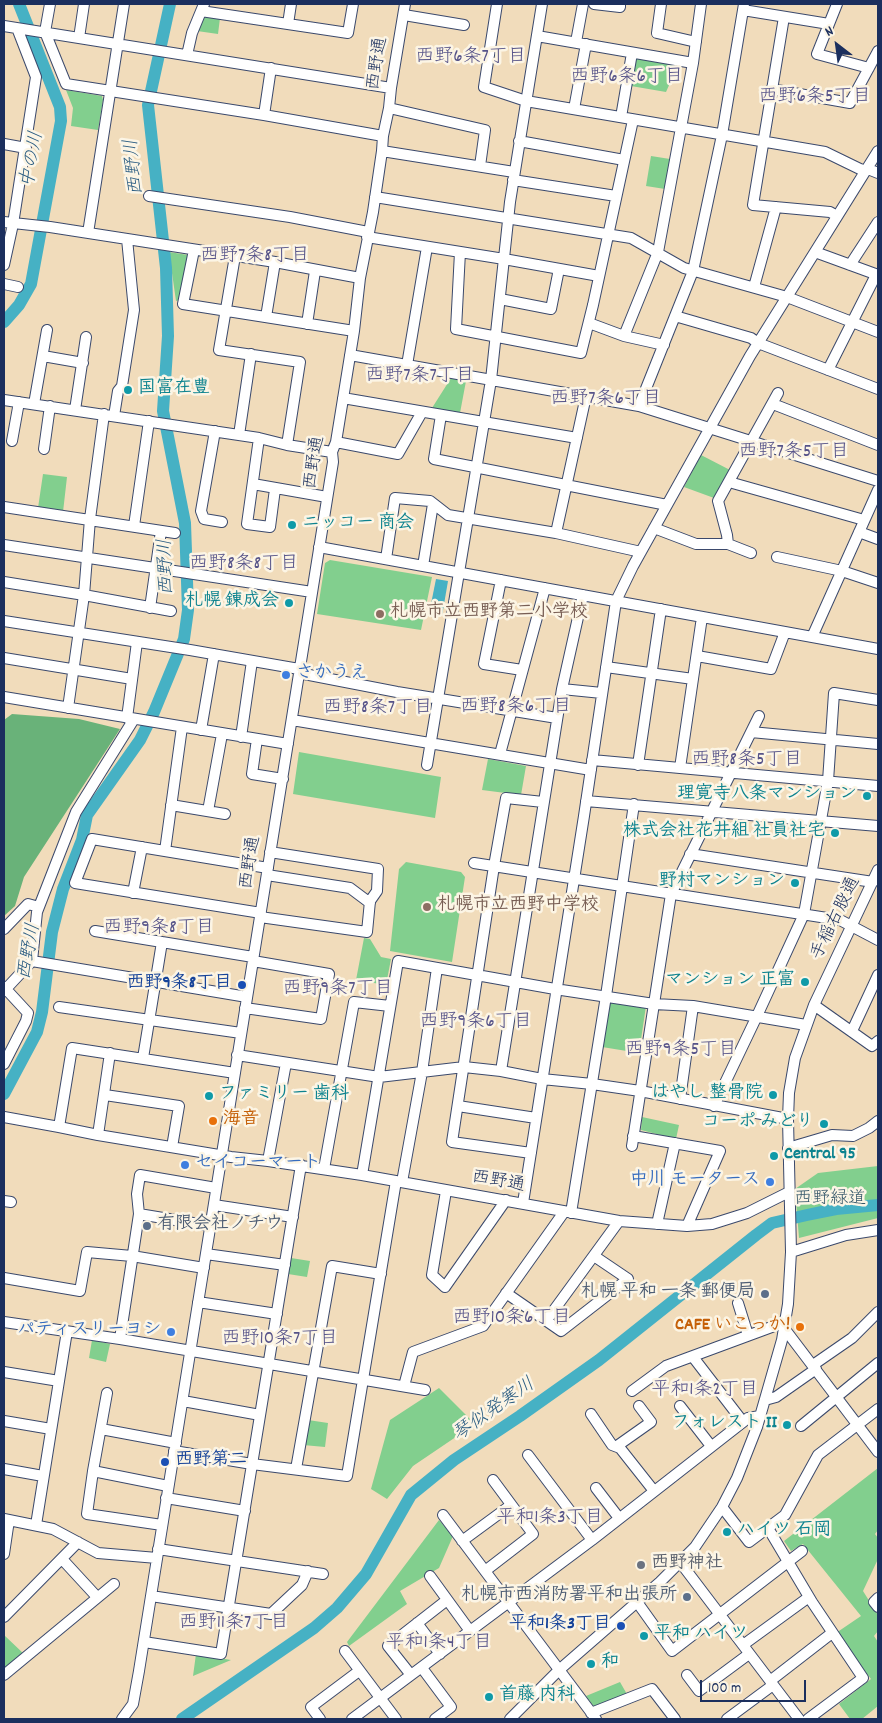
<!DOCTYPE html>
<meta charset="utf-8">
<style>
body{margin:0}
#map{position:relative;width:882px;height:1723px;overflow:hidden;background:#f1dcbb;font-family:Dekko,sans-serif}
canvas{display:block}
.frame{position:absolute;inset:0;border:5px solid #1b2f5e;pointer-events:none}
.north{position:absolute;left:812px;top:20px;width:50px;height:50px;-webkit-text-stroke:4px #fcf5e5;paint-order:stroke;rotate:330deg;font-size:14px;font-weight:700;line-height:20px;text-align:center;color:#1b2f5e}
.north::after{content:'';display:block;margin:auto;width:18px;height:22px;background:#1b2f5e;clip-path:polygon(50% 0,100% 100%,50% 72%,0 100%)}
.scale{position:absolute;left:700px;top:1680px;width:106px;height:22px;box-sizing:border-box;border:2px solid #1b2f5e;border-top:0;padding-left:6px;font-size:15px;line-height:18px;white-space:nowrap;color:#1b2f5e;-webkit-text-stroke:4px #fcf5e5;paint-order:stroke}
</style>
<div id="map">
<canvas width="882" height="1723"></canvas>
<div class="frame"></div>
<div class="north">N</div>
<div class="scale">100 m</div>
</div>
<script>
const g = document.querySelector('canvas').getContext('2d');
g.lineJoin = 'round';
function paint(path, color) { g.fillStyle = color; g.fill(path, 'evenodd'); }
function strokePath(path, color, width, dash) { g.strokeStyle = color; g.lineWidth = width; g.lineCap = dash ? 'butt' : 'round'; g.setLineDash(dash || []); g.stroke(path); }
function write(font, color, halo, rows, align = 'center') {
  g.font = font + ' Dekko,"Klee One",sans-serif'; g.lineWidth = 5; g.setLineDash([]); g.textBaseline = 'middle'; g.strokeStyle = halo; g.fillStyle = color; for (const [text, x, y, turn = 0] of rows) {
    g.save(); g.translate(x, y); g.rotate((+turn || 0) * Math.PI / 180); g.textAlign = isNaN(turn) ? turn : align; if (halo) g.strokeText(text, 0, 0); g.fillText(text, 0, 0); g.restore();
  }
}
paint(new Path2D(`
 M205 16 220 18 218 34 197 31Z
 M638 57 679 63 666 92 631 86 635 58Z
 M66 90 102 96 103 100 98 130 71 126 73 108Z
 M651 156 670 159 665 189 646 186Z
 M169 252 188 255 189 257 182 299 176 301Z
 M451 378 466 381 460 413 432 408Z
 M701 455 730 470 714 498 684 487Z
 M43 474 67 477 63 512 38 508Z
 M330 560 432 577 421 630 317 614 325 563Z
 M299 752 441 777 435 818 293 794Z
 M488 759 526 766 521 795 482 790Z
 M406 862 461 872 465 877 452 962 390 951 399 869Z
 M364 938 370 939 381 957 391 959 386 985 356 980Z
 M608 1001 646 1006 639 1053 602 1047Z
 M642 1117 679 1125 676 1139 641 1130Z
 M878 1166V1218L799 1238 795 1189 818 1173Z
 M291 1258 310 1261 307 1277 288 1274Z
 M92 1340 110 1344 106 1362 89 1358Z
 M439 1388 475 1424 413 1466 387 1499 371 1489 390 1420Z
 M308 1420 328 1423 325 1447 303 1445Z
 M878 1468V1530L875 1534 878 1538V1559L863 1591 878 1615V1631L874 1636 878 1642V1706L862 1719H850L839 1704 871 1679 836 1633 861 1616 803 1544 791 1551 784 1541Z
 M439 1520 453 1536 439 1568 400 1591 407 1604 349 1646 347 1642Z
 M4 1635 24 1654 4 1670Z
 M196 1654 231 1660 193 1676Z
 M620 1682 628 1696 595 1708 586 1696Z`), '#82cf8e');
paint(new Path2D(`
 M12 714 79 719 120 729 24 877 15 906 4 916V720Z`), '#69b279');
paint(new Path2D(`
 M436 579 448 581 442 616 429 614Z`), '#46b1c4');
strokePath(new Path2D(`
 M4 322 19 305 31 284 61 121 60 107 19 4
 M4 1094 37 1032 42 1012 52 932 63 889 82 840 87 815 140 740 154 712 184 639 188 610 185 523 163 411 168 336 166 268 148 105 170 4
 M182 1719 314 1628 337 1608 366 1574 411 1495 454 1460 520 1416 599 1360 756 1235 772 1223 807 1215 836 1209 878 1205`), '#46b1c4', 12);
const minor = new Path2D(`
 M50 4 45 32 66 84 264 115 383 136
 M497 4 484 87 526 101 825 152 862 170 868 169 878 173
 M594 4 620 7V4
 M661 4 657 33 696 42
 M837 4 817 54 869 68
 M743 10 829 24
 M201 11 348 33 353 4
 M404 15 464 25
 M784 17 753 205 830 212 837 216
 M288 24 291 4
 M4 26 391 88
 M537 36 693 63
 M79 38 84 4
 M576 42 583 4
 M187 55 192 33 204 4
 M771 89 850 103 878 51
 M389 108 485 130 480 166
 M574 109 586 44
 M264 115 271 68
 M621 117 632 53
 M519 141 624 160
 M4 144 26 148
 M382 151 514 172
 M513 180 616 196
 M149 196 290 217 368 232
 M375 197 631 238 684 268 787 297 878 332
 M4 222 50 227 275 262 360 278
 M88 233 124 4
 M367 237 504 259 599 276
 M194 250 183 304 354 331
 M460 252 456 329 581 353 593 305 633 120
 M815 252 878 275
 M235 256 219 350 300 362 287 445
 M4 265 13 224 36 77 17 28
 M850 265 878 222
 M4 284 18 287
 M754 287 776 207
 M500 299 551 309 559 269
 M675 316 751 338 758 343 878 389
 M266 317 275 262
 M589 323 624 336 664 345
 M307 324 315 271
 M624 336 658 252 693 63 701 4
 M350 355 639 406 878 481
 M43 356 83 363
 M407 365 427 247
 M828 370 876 275
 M343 398 577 438
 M4 400 259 438 287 445 332 452
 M34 404 47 330
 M773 404 878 445
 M639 406 693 271 722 135 744 4
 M75 410 86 337
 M441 415 434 459 667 505
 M114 416 118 391 122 386 134 310 127 239
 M215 431 201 511 204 519 222 522
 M239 435 251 354
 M259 438 247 524 270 527 275 489
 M12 441 19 402
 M336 442 398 454 422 412
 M44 449 50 406
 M729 482 864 520
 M253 484 327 497
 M4 507 175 533
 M134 526 149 421
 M654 528 696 544H728L751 553
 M859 532 878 539
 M556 533 586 396
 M728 544 727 535 718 501 778 393
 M4 545 312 592
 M319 547 878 649
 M777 557 842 571 878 583
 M386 559 395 498 430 501 448 515 556 533 641 552
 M423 566 433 504
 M501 580 484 664 522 670
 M4 582 84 595 171 611
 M150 608 161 531
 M4 621 190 650 299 669
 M812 637 878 490
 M697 656 771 669 785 632
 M4 658 132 679
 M606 667 693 679
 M299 673 397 692 557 718
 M562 689 602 693
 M4 697 288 744
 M68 708 84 595 90 519 104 414
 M127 718 137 642
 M292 720 591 770
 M201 730 214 654
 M751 732 878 744
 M241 737 252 661
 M257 739 252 774 283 779
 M500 754 545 588
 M592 760 878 786
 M427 765 491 380 510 202 542 4
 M638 765 661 609
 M680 768 702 617
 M586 801 878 826
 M171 805 225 814
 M208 811 222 734
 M165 851 182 727
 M690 854 873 882
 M474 863 840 920 878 940
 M267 875 350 888 370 903
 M133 893 142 847
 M261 913 75 883 92 839 268 868
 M260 917 367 932 370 901 377 891 378 869 270 852
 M4 929 28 904 39 907
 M95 931 253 957
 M32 961 247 997
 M4 987 28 1013 26 1021 4 1064
 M4 991 32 961 37 912 76 812 134 719
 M814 1005 872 1046 878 1041
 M59 1007 241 1033
 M245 1008 321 1019 329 974 253 961
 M852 1031 878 975
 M237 1055 379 1077 464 1067 501 1071 542 1079 592 1084 640 1091 788 1119
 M143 1058 162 942
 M501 1071 562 689 583 595
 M105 1095 179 1106 172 1147
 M680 1099 693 1006
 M458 1106 536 1118
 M714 1106 757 1016 804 914 828 781 834 693 878 700
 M4 1117 59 1127 98 1135 231 1157 268 1161 362 1175 619 1221 687 1226 712 1224 747 1213 789 1192
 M59 1127 72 1048 235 1073
 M98 1135 110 1053
 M633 1136 720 1151 687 1226
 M632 1146 671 894 759 716
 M788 1148 832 1135 853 1136 869 1128 878 1121
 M531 1153 452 1142 494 866 506 798 543 802
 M268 1161 286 1063
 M324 1169 354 1002 390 1006
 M362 1175 398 961 555 989 654 1004 693 1006 806 1025
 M402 1182 422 1072 437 968
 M446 1191 432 1275 445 1287 506 1200
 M4 1201 11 1202
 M523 1203 584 816 616 601 633 566 750 356 878 151
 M214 1205 293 1217
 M571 1213 606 996 634 804
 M139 1214 211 1226
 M657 1224 675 1143
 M791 1252 846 1235 878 1230
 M206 1254 285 1265
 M4 1278 80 1291 87 1252 132 1256 204 1268
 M506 1293 561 1331 628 1279 594 1256
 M198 1302 277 1314
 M738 1303 748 1335
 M546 1321 619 1221
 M4 1322 120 1339 425 1390
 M784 1328 878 1452
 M120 1339 139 1214 137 1194 140 1175 216 1188
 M693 1357 743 1422
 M813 1365 852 1338 878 1312
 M4 1372 59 1381
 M404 1386 413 1352 483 1326 564 1212
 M632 1391 666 1366 785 1322
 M107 1393 93 1471 87 1514 162 1525
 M765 1400 776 1397 816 1369
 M183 1401 260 1415
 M680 1406 711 1446
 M591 1414 612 1445 620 1448 654 1491
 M4 1421 51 1429
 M801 1426 878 1363
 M101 1429 176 1443
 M617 1446 651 1422 639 1406
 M174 1451 252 1464 347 1476 396 1181
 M528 1455 592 1540
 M4 1469 43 1476
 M296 1469 332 1266 381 1274
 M93 1471 168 1486
 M596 1488 619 1518
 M166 1498 245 1511
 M722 1507 749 1542 785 1515 818 1455 878 1409
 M443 1515 596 1719
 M4 1519 53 1529 98 1553 157 1558
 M36 1525 67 1331
 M768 1528 812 1602 863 1678 808 1719
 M462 1541 511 1505
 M158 1549 323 1574
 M4 1554 9 1520
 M62 1559 97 1597
 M680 1562 799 1719
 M485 1571 533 1534 493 1480
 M430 1576 470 1631
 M151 1596 271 1614 302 1585 308 1571
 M878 1598 874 1602 878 1607
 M637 1602 672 1651 802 1551
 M4 1617 78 1542
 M417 1623 440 1654
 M144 1642 221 1654 301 1165
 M743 1645 809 1597
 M345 1651 396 1719
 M422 1668 451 1707 435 1719
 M4 1675 114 1584
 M411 1675 388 1646 447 1600
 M687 1675 699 1691 749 1654
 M770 1681 832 1633
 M591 1713 652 1689 675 1719
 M122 1719 133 1704 139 1671 333 462 332 452 336 442 354 331 360 278 373 212 382 151 383 136 389 108 391 88 405 4
 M320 1719 311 1707 359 1671
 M352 1719 592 1540 743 1422 748 1418 760 1416
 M510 1719 559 1670 660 1582 695 1547 722 1507 737 1478 757 1427 782 1340 788 1304 791 1252 788 1119 789 1093 795 1058 814 1005 878 870
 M727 1719 773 1685`);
strokePath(minor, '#3b496c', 12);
strokePath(minor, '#fff', 10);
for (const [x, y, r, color] of [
 [128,390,5,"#0f9aa8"],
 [292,525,5,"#0f9aa8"],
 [289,603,5,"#0f9aa8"],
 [380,614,5,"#8d6e63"],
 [286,675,5,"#3f7fe0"],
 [867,796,5,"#0f9aa8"],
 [835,833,5,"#0f9aa8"],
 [795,883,5,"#0f9aa8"],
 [427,907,5,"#8d6e63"],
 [805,982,5,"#0f9aa8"],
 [242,985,5,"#1a4fb4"],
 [773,1095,5,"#0f9aa8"],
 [209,1096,5,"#0f9aa8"],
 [213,1121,5,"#e8710a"],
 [824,1124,5,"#0f9aa8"],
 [774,1156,5,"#0f9aa8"],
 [185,1165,5,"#3f7fe0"],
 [770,1182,5,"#3f7fe0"],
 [147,1226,5,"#5c6f8a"],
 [765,1294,5,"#5c6f8a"],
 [800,1327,5,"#e8710a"],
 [171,1332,5,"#3f7fe0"],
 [787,1425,5,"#0f9aa8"],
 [165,1462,5,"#1a4fb4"],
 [727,1532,5,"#0f9aa8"],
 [641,1565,5,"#6b7280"],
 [687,1597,5,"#5c6f8a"],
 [621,1626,5,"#1a4fb4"],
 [644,1636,5,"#0f9aa8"],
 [591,1664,5,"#0f9aa8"],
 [489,1697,5,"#0f9aa8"]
]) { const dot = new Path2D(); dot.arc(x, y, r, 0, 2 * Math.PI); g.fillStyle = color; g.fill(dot); strokePath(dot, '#fcf5e5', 2); }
write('18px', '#1b2f5e', '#fcf5e5', [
 ["西野通",379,64,-81],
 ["西野通",316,463,-81],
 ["西野通",252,863,-81],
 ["手稲右股通",837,919,-64],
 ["西野通",498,1183,10]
]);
write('bold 18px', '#0d838f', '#fcf5e5', [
 ["国富在豊",138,390],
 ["ニッコー 商会",302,525],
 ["札幌 錬成会",279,603,"right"],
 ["理寛寺八条マンション",857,796,"right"],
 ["株式会社花井組 社員社宅",825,833,"right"],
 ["野村マンション",785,883,"right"],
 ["マンション 正富",795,982,"right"],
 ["はやし 整骨院",763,1095,"right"],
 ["ファミリー 歯科",219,1096],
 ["コーポ みどり",814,1124,"right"],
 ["Central 95",784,1156],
 ["フォレスト II",777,1425,"right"],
 ["ハイツ 石岡",737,1532],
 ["平和 ハイツ",654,1636],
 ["和",601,1664],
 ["首藤 内科",499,1697]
], 'left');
write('bold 18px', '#785e54', '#fcf5e5', [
 ["札幌市立西野第二小学校",390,614],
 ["札幌市立西野中学校",437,907]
], 'left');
write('bold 18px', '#366cbe', '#fcf5e5', [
 ["さかうえ",296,675],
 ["セイコーマート",195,1165],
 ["中川 モータース",760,1182,"right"],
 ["パティスリーヨシ",161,1332,"right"]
], 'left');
write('bold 18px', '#164399', '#fcf5e5', [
 ["西野9条8丁目",232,985],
 ["西野第二",175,1462,"left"],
 ["平和1条3丁目",611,1626]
], 'right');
write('bold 18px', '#c56008', '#fcf5e5', [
 ["海音",223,1121],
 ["CAFE いこっか!",790,1327,"right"]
], 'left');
write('18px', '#35576a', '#fcf5e5', [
 ["西野緑道",830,1201]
]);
write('bold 18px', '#4e5e75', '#fcf5e5', [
 ["有限会社ノチウ",157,1226,"left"],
 ["札幌 平和 一条 郵便局",755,1294],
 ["札幌市西消防署平和出張所",677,1597]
], 'right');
write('bold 18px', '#5b616d', '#fcf5e5', [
 ["西野神社",651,1565]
], 'left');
write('19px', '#565389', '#fcf5e5', [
 ["西野6条7丁目",471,58],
 ["西野6条6丁目",627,78],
 ["西野6条5丁目",815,98],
 ["西野7条8丁目",255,257],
 ["西野7条7丁目",420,377],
 ["西野7条6丁目",606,400],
 ["西野7条5丁目",794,453],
 ["西野8条8丁目",244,565],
 ["西野8条6丁目",516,708],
 ["西野8条7丁目",378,709],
 ["西野8条5丁目",747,761],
 ["西野9条8丁目",159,929],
 ["西野9条7丁目",338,990],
 ["西野9条6丁目",476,1023],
 ["西野9条5丁目",681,1051],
 ["西野10条6丁目",512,1319],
 ["西野10条7丁目",280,1340],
 ["平和1条2丁目",705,1391],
 ["平和1条3丁目",550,1519],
 ["西野11条7丁目",234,1624],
 ["平和1条4丁目",439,1644]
]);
write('italic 19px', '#2a5c82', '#fcf5e5', [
 ["中の川",34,160,-80],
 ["西野川",136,167,-96],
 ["西野川",168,567,-92],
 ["西野川",31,952,-80],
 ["琴似発寒川",495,1411,-35]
]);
</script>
